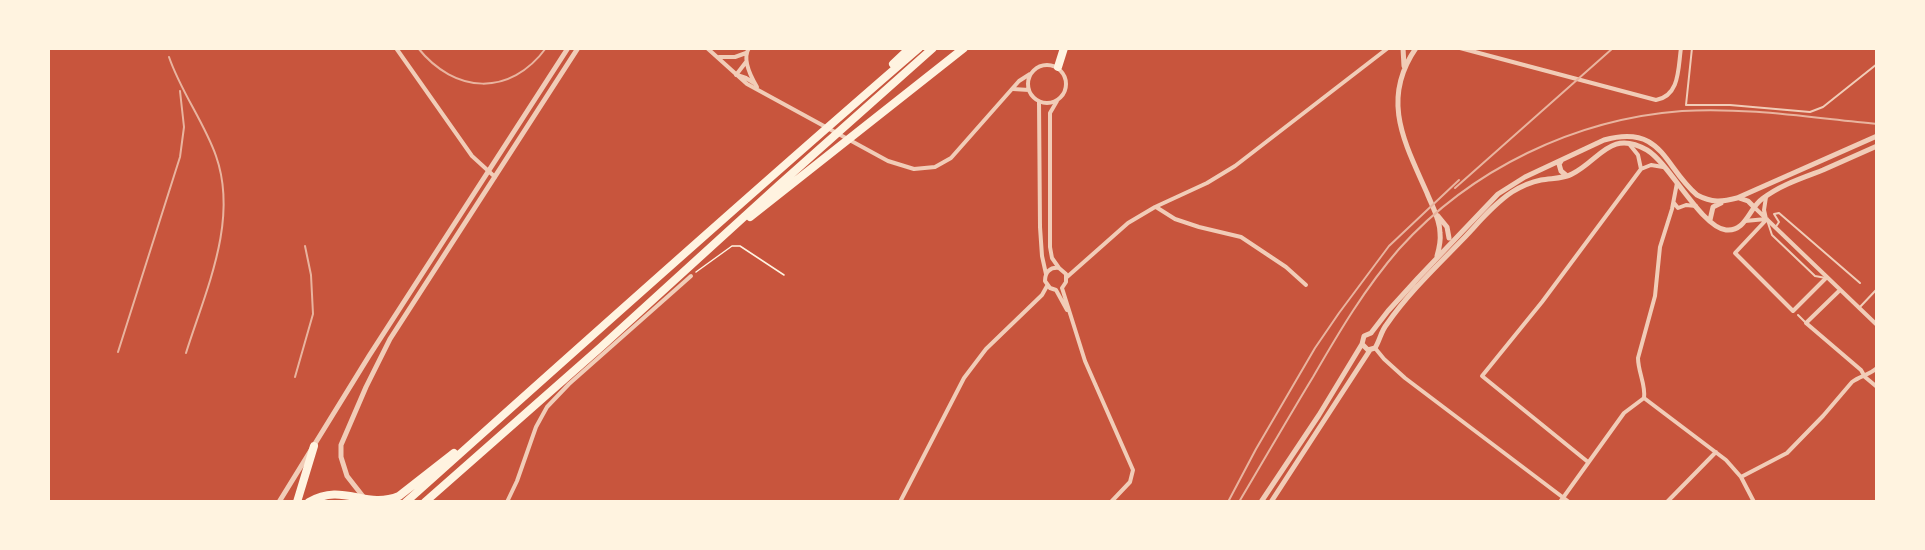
<!DOCTYPE html>
<style>
body{margin:0}
#map{position:relative;width:1925px;height:550px;overflow:hidden;background:#c8553d;font-family:Manrope,sans-serif}
canvas{display:block}
.frame{position:absolute;inset:0;border:50px solid #fff3e0;pointer-events:none}
</style>
<div id="map">
<canvas width="1925" height="550"></canvas>
<div class="frame"></div>
</div>
<script>
const g = document.querySelector('canvas').getContext('2d');
g.lineJoin = 'round';
function strokePath(path, color, width, dash) { g.strokeStyle = color; g.lineWidth = width; g.lineCap = dash ? 'butt' : 'round'; g.setLineDash(dash || []); g.stroke(path); }
strokePath(new Path2D(`
 M696 272 732 246H740L784 275`), '#fff3e0', 1.5);
strokePath(new Path2D(`
 M1692 48 1686 105H1730L1810 112 1823 107 1877 64
 M1767 220 1772 235 1815 276 1826 278
 M1775 228 1779 222 1774 214 1779 213 1860 283
 M1859 308 1877 289
 M1798 315 1806 323`), '#f1ccb7', 2);
strokePath(new Path2D(`
 M396 48 472 156 495 177
 M707 48 747 84 888 161 914 169 935 167 951 158 1019 81 1030 74
 M749 48C742 59 751 77 757 87
 M1460 48 1656 100C1680 96 1678 68 1681 48
 M719 57H735L746 53
 M1028 84a19 19 0 1 1 38 0a19 19 0 1 1-38 0Z
 M736 75 746 62
 M737 75 746 78 754 83
 M1013 89 1029 90
 M1039 101 1040 227 1042 256 1046 274
 M1057 101 1050 113V247L1052 258 1059 268
 M1641 169 1651 165 1663 167
 M1766 197 1764 210 1766 219
 M1674 203 1678 208 1686 205 1696 206
 M1156 207 1175 219 1199 227 1241 237 1286 267 1306 285
 M1754 207 1877 325
 M1767 219 1735 253 1793 311 1827 277
 M1745 221 1766 219
 M1067 277 1128 223 1155 207 1207 183 1235 166 1388 48
 M1062 288 1085 361 1133 470 1130 482 1111 502
 M1056 290 1050 288 1045 281C1045 272 1050 267 1059 268L1066 274V282L1062 288
 M1056 290 1067 310
 M1840 290 1806 323 1861 370 1865 377 1877 387
 M1375 348 1384 359 1405 378 1569 502
 M1644 398C1646 385 1638 372 1638 358L1655 296 1660 247 1672 209 1677 183
 M1644 398 1726 460 1741 477 1754 502
 M1588 462 1482 376 1542 302 1641 169 1638 155 1630 145
 M1741 477 1787 453 1823 416 1852 382C1860 376 1869 375 1877 368
 M507 502 517 481 536 427 547 407 569 384 691 276
 M900 502 964 378 986 349 1042 295 1047 286
 M1560 502 1624 413 1644 398
 M1667 502 1716 452`), '#f1ccb7', 4);
strokePath(new Path2D(`
 M1403 48 1404 66
 M1416 48C1380 100 1405 143 1427 193 1432 206 1440 219 1440 233 1441 241 1439 249 1437 256
 M1561 161 1559 164 1561 171 1567 176
 M1739 198 1748 201 1753 206
 M1438 216 1447 227 1449 238
 M1710 220 1713 207 1721 203
 M1371 333 1388 311 1418 278 1498 194 1525 177 1604 140C1663 124 1663 166 1697 195 1712 203 1722 202 1737 198L1877 136
 M1362 344 1368 350 1375 348C1380 340 1381 331 1387 324 1409 292 1439 264 1466 236 1480 221 1494 204 1512 192 1520 187 1531 182 1541 180 1551 178 1563 179 1572 174 1600 160 1610 129 1647 150 1670 164 1701 227 1726 230 1746 232 1749 208 1762 199 1780 185 1802 178 1823 170 1841 162 1859 154 1877 146
 M365 499 347 476 341 457V445L366 387 390 339 578 48
 M279 502 369 356 568 48
 M1261 502 1319 415 1362 344 1364 336 1371 333
 M1271 502 1370 350`), '#f1ccb7', 5);
strokePath(new Path2D(`
 M893 64 910 48
 M1058 67 1064 48
 M750 217 964 48
 M297 502 314 446
 M309 502C343 482 365 510 399 496L454 453
 M406 502C576 350 746 197 919 48
 M425 502 601 347 779 185 933 48`), '#fff3e0', 8);
strokePath(new Path2D(`
 M418 48C455 94 510 97 546 48
 M169 57C181 92 204 122 216 156 239 221 205 292 186 353
 M1455 188 1613 48
 M118 352 180 157 184 127 180 91
 M295 377 313 314 311 275 305 246
 M1228 502 1256 449 1315 348 1339 313 1389 246 1459 180
 M1239 502C1264 460 1288 418 1313 377 1339 332 1365 288 1399 249 1471 169 1575 119 1682 111 1747 107 1813 118 1877 124`), '#e9b49f', 2);
</script>
